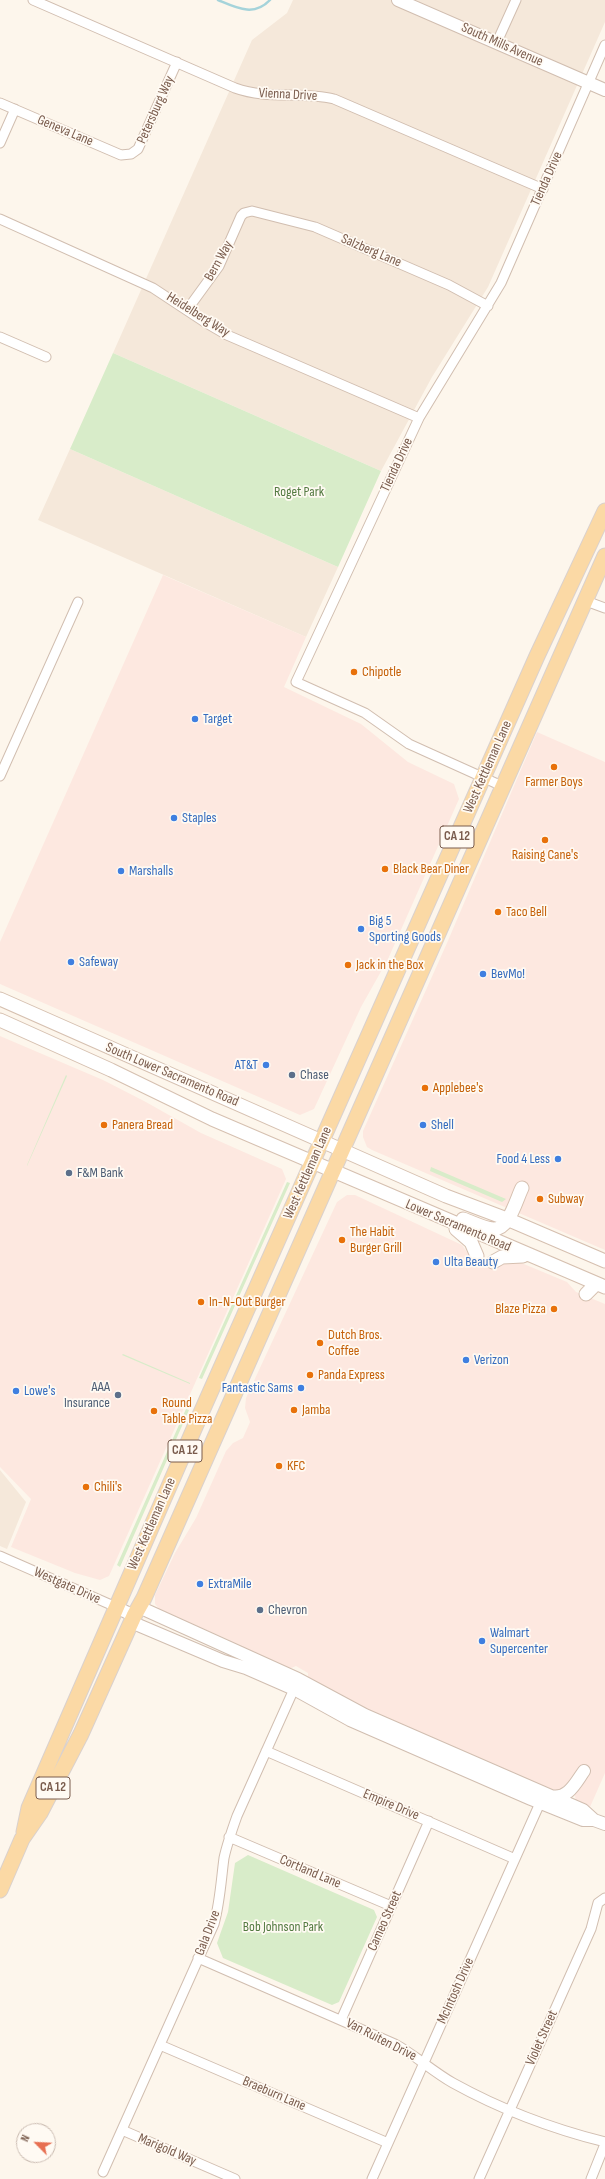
<!DOCTYPE html>
<style>
body{margin:0}
#map{position:relative;width:605px;height:2179px;overflow:hidden;background:#fdf6ec;font-family:"Sofia Sans Condensed",sans-serif}
canvas{display:block}
.north{position:absolute;left:16px;top:2123px;width:40px;height:40px;box-sizing:border-box;background:#fffaf3;border:1px solid #cabbb1;border-radius:50%;rotate:294deg;font-size:11px;font-weight:700;line-height:16px;text-align:center;color:#7a5c4d}
.north::after{content:'';display:block;margin:auto;width:14px;height:18px;background:#e76f51;clip-path:polygon(50% 0,100% 100%,50% 72%,0 100%)}
</style>
<div id="map">
<canvas width="605" height="2179"></canvas>
<div class="north">N</div>
</div>
<script>
const g = document.querySelector('canvas').getContext('2d');
g.lineJoin = 'round';
function paint(path, color) { g.fillStyle = color; g.fill(path, 'evenodd'); }
function strokePath(path, color, width, dash) { g.strokeStyle = color; g.lineWidth = width; g.lineCap = dash ? 'butt' : 'round'; g.setLineDash(dash || []); g.stroke(path); }
function write(font, color, halo, rows, align = 'center') {
  g.font = font + ' "Sofia Sans Condensed",sans-serif'; g.lineWidth = 3.5; g.setLineDash([]); g.textBaseline = 'middle'; g.strokeStyle = halo; g.fillStyle = color; for (const [text, x, y, turn = 0] of rows) {
    g.save(); g.translate(x, y); g.rotate((+turn || 0) * Math.PI / 180); g.textAlign = isNaN(turn) ? turn : align; if (halo) g.strokeText(text, 0, 0); g.fillText(text, 0, 0); g.restore();
  }
}
paint(new Path2D(`
 M293 0H605V22L488 287 432 377 381 471 113 353 252 40 287 13Z
 M70 449 338 567 306 637 38 520Z
 M0 1470 26 1502 7 1549 0 1546Z`), '#f5e8da');
paint(new Path2D(`
 M163 575 306 637 284 687 361 724 408 762 454 784 459 799 388 959 361 1007 314 1109 300 1115 0 984V942Z
 M537 732 605 762V1250L372 1150 367 1147 363 1137V1131L447 943Z
 M0 1036 103 1080 144 1101 201 1133 282 1169 286 1179 109 1576 100 1580 75 1573 11 1547 31 1499 0 1467Z
 M347 1195H355L462 1245 469 1255 495 1265 502 1263 519 1262 567 1282 576 1292 605 1304V1773L590 1807 576 1802 575 1796 566 1792 562 1794 380 1717 308 1678V1673L296 1666 289 1669 259 1657 229 1640 160 1610 155 1604V1595L175 1553 196 1518 226 1451 233 1443 243 1438 250 1422 245 1408 246 1398 337 1202Z`), '#fde8e0');
paint(new Path2D(`
 M113 353 381 471 338 567 70 449Z
 M66 1075 67 1076 27 1166V1165Z
 M431 1167 506 1199 502 1202 430 1171Z
 M287 1182 290 1183 202 1379 199 1378Z
 M123 1354 190 1383V1384L122 1355Z
 M186 1409 189 1410 120 1567 117 1565Z
 M248 1855 374 1910 377 1917 339 2002 332 2005 223 1958 217 1943 228 1912 235 1863Z`), '#d8ecc9');
strokePath(new Path2D(`
 M218 0C237 8 254 17 270 0`), '#a5d3da', 2.5);
const minor = new Path2D(`
 M33 0 235 88C268 100 301 91 334 99L543 189
 M497 42 516 0
 M0 103 121 155 131 154 138 149 177 62
 M0 143 15 109
 M0 219 153 288 203 321 227 335 419 418
 M187 310 219 266 241 216 244 213 252 211 315 227 449 285 488 306
 M0 337 46 357
 M586 601 605 608
 M0 776 78 602
 M502 786 409 744 365 713 296 682 419 418 501 283 605 45
 M0 1556 116 1607
 M266 1751 515 1859
 M229 1837 391 1906
 M198 1958 395 2044C415 2055 432 2071 453 2083 500 2109 553 2129 605 2142
 M341 2020 429 1821
 M160 2045 388 2143
 M122 2130 235 2179
 M103 2172 214 1924C220 1902 221 1881 224 1858 227 1844 232 1830 237 1816L294 1689
 M372 2179 540 1803
 M479 2179 591 1929 598 1903 605 1898
 M591 2179 605 2144`);
const tertiary = new Path2D(`
 M398 0 605 90
 M116 1607 134 1616
 M139 1607 298 1679 365 1715 583 1810 594 1820
 M131 1622 223 1661 246 1668 294 1689 350 1720 531 1799 583 1820H594L605 1824
 M551 1796C568 1800 576 1782 584 1771`);
const secondary = new Path2D(`
 M0 999 446 1196 507 1219 605 1261
 M0 1020 111 1070 212 1119 605 1287
 M463 1219C472 1222 483 1228 493 1229 509 1230 516 1200 522 1188
 M456 1229 471 1242 477 1256
 M493 1262 502 1257 523 1256
 M586 1294 596 1284`);
const primary = new Path2D(`
 M24 1832 29 1808 201 1413 537 656 605 511
 M0 1890 22 1839 40 1813 81 1734 134 1616 144 1598 605 556`);
strokePath(minor, '#d1beb0', 11);
strokePath(tertiary, '#d1beb0', 14);
strokePath(secondary, '#d6c0b0', 15);
strokePath(primary, '#dad1cd', 17);
strokePath(minor, '#fff', 9);
strokePath(tertiary, '#fff', 12);
strokePath(secondary, '#fff', 13);
strokePath(primary, '#fbd9a5', 15);
for (const [x, y, r, color] of [
 [354,672,4,"#e8710a"],
 [195,719,4,"#3f7fe0"],
 [554,767,4,"#e8710a"],
 [174,818,4,"#3f7fe0"],
 [545,840,4,"#e8710a"],
 [385,869,4,"#e8710a"],
 [121,871,4,"#3f7fe0"],
 [498,912,4,"#e8710a"],
 [361,929,4,"#3f7fe0"],
 [71,962,4,"#3f7fe0"],
 [348,965,4,"#e8710a"],
 [483,974,4,"#3f7fe0"],
 [266,1065,4,"#3f7fe0"],
 [292,1075,4,"#5c6f8a"],
 [425,1088,4,"#e8710a"],
 [104,1125,4,"#e8710a"],
 [423,1125,4,"#3f7fe0"],
 [558,1159,4,"#3f7fe0"],
 [69,1173,4,"#5c6f8a"],
 [540,1199,4,"#e8710a"],
 [342,1240,4,"#e8710a"],
 [436,1262,4,"#3f7fe0"],
 [201,1302,4,"#e8710a"],
 [554,1309,4,"#e8710a"],
 [320,1343,4,"#e8710a"],
 [466,1360,4,"#3f7fe0"],
 [310,1375,4,"#e8710a"],
 [301,1388,4,"#3f7fe0"],
 [16,1391,4,"#3f7fe0"],
 [118,1395,4,"#5c6f8a"],
 [294,1410,4,"#e8710a"],
 [154,1411,4,"#e8710a"],
 [279,1466,4,"#e8710a"],
 [86,1487,4,"#e8710a"],
 [200,1584,4,"#3f7fe0"],
 [260,1610,4,"#5c6f8a"],
 [482,1641,4,"#3f7fe0"]
]) { const dot = new Path2D(); dot.arc(x, y, r, 0, 2 * Math.PI); g.fillStyle = color; g.fill(dot); strokePath(dot, '#fffaf3', 1.5); }
for (const [x, y, w] of [
 [457,837,34],
 [185,1451,34],
 [53,1788,34]
]) { const box = new Path2D(); box.roundRect(x - w / 2, y - 11, w, 22, 3); g.fillStyle = '#fffaf3'; g.fill(box); strokePath(box, '#7a5c4d', 1); }
write('bold 13px', '#7a5c4d', null, [
 ["CA 12",457,837],
 ["CA 12",185,1451],
 ["CA 12",53,1788]
]);
write('14px', '#7a5c4d', '#fffaf3', [
 ["South Mills Avenue",502,45,24],
 ["Vienna Drive",288,95,3],
 ["Petersburg Way",156,110,-66],
 ["Geneva Lane",65,131,23],
 ["Tienda Drive",547,179,-66],
 ["Salzberg Lane",371,251,23],
 ["Bern Way",219,261,-61],
 ["Heidelberg Way",198,315,32],
 ["Tienda Drive",397,465,-65],
 ["West Kettleman Lane",488,767,-66],
 ["South Lower Sacramento Road",172,1075,23],
 ["West Kettleman Lane",308,1173,-66],
 ["Lower Sacramento Road",458,1226,23],
 ["West Kettleman Lane",152,1524,-66],
 ["Westgate Drive",67,1586,24],
 ["Empire Drive",391,1805,23],
 ["Cortland Lane",310,1872,23],
 ["Cameo Street",385,1921,-66],
 ["Gala Drive",208,1933,-69],
 ["McIntosh Drive",456,1991,-66],
 ["Violet Street",542,2038,-66],
 ["Van Ruiten Drive",381,2040,27],
 ["Braeburn Lane",274,2094,23],
 ["Marigold Way",167,2150,23]
]);
write('14px', '#537a41', '#fffaf3', [
 ["Roget Park",299,492],
 ["Bob Johnson Park",283,1927]
]);
write('14px', '#c56008', '#fffaf3', [
 ["Chipotle",362,672],
 ["Farmer Boys",554,782,"center"],
 ["Raising Cane's",545,855,"center"],
 ["Black Bear Diner",393,869],
 ["Taco Bell",506,912],
 ["Jack in the Box",356,965],
 ["Applebee's",433,1088],
 ["Panera Bread",112,1125],
 ["Subway",548,1199],
 ["The Habit",350,1232],
 ["Burger Grill",350,1248],
 ["In-N-Out Burger",209,1302],
 ["Blaze Pizza",546,1309,"right"],
 ["Dutch Bros.",328,1335],
 ["Coffee",328,1351],
 ["Panda Express",318,1375],
 ["Round",162,1403],
 ["Table Pizza",162,1419],
 ["Jamba",302,1410],
 ["KFC",287,1466],
 ["Chili's",94,1487]
], 'left');
write('14px', '#366cbe', '#fffaf3', [
 ["Target",203,719],
 ["Staples",182,818],
 ["Marshalls",129,871],
 ["Big 5",369,921],
 ["Sporting Goods",369,937],
 ["Safeway",79,962],
 ["BevMo!",491,974],
 ["AT&T",258,1065,"right"],
 ["Shell",431,1125],
 ["Food 4 Less",550,1159,"right"],
 ["Ulta Beauty",444,1262],
 ["Verizon",474,1360],
 ["Fantastic Sams",293,1388,"right"],
 ["Lowe's",24,1391],
 ["ExtraMile",208,1584],
 ["Walmart",490,1633],
 ["Supercenter",490,1649]
], 'left');
write('14px', '#4e5e75', '#fffaf3', [
 ["Chase",300,1075],
 ["F&M Bank",77,1173],
 ["AAA",110,1387,"right"],
 ["Insurance",110,1403,"right"],
 ["Chevron",268,1610]
], 'left');
</script>
